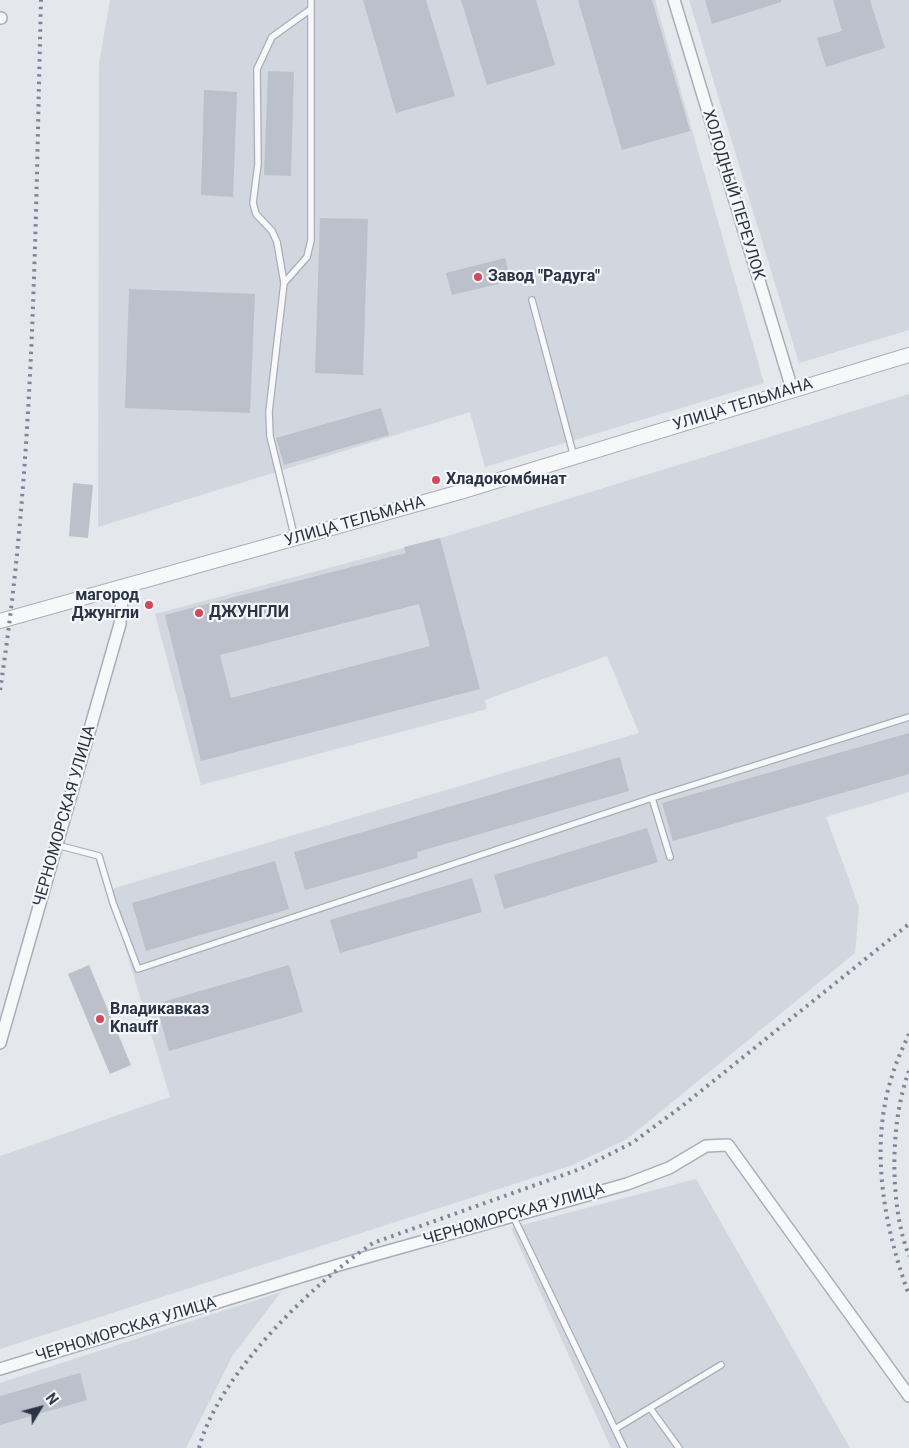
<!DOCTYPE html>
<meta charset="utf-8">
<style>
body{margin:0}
#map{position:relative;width:909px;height:1448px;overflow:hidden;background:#e4e7ec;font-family:Roboto,sans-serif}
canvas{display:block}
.north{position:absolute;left:15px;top:1383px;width:50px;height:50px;-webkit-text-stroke:4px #f4f6f9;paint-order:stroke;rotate:53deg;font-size:14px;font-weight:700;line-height:20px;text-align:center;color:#2b3445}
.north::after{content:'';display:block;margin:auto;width:18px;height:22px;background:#2b3445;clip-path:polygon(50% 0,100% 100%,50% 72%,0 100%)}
</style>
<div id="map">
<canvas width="909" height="1448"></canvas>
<div class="north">N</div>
</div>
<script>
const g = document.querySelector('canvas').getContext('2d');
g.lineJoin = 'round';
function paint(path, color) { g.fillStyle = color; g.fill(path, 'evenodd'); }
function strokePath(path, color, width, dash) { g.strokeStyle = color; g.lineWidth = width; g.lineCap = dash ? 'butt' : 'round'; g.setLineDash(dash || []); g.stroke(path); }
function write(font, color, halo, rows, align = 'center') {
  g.font = font + ' Roboto,sans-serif'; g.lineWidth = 4.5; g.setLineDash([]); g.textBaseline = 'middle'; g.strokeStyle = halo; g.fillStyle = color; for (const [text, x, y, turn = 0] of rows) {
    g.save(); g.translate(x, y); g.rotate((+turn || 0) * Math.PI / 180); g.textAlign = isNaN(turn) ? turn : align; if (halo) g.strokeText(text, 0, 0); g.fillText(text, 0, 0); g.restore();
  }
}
paint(new Path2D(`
 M110 0H655L764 383 485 467 470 412 98 527 99 64Z
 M689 0H909V330L799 363Z
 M909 394V792L826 817 859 907 855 953 627 1139 570 1166 0 1349V1156L170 1097 108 890 639 733 607 656 485 700 487 709 201 785 155 614 441 538Z
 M696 1179 850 1448H611L511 1228Z
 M281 1292 233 1355 186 1448H0V1383Z`), '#d2d6de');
paint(new Path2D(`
 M363 0H426L455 96 396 113Z
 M461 0H536L555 65 487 85Z
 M578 0H652L690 131 622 150Z
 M705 0H781V2L712 24Z
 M833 0H870L885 48 826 67 817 38 842 31Z
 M268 71 294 72 291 176 264 175Z
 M204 90 237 92 233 197 201 195Z
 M320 218 368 219 363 375 315 373Z
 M505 258 511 281 452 295 446 273Z
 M129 289 255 294 250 413 125 408Z
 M381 408 389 435 284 465 276 438Z
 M73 483 93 485 88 538 69 536Z
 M440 538 480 689 201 761 165 615 406 553 404 547ZM419 604 430 646 231 698 220 655Z
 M909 733V774L673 841 662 803Z
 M620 757 629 791 417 852 418 858 305 890 294 852Z
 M647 828 658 862 504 909 494 875Z
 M275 861 289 909 146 951 132 903Z
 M472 878 482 912 340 953 330 920Z
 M89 965 131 1065 110 1074 68 974Z
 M289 965 303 1012 169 1051 156 1004Z
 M80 1373 87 1400 0 1425V1396Z`), '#bbc0ca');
const service = new Path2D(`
 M284 283 277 242 272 231 256 214 253 203 258 164 257 69 272 37 311 9
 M532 300 574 457
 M295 539 270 436 269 412 284 283 307 257 311 240V0
 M652 798 909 717
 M57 845 99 856 113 903 138 969 652 798 670 857
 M513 1216 624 1448
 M650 1408 679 1448
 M615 1429 721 1365`);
const minor = new Path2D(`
 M674 0 792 389
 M0 18H1
 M0 1043 120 624 123 588
 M0 1369 342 1264 627 1184 669 1168 706 1146 728 1145 909 1396`);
const tertiary = new Path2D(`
 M0 621 460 492 909 355`);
strokePath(service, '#a9aeb7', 8);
strokePath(minor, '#a9aeb7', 14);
strokePath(tertiary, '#a9aeb7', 16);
strokePath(service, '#f7f8fa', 5.5);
strokePath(minor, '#f7f8fa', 11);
strokePath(tertiary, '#f7f8fa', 14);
strokePath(new Path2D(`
 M0 690C35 462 35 230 41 0
 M909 1034C903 1047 896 1062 892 1076 869 1147 884 1227 909 1295
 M909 1071C890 1121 889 1205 909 1256
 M199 1448C218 1375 312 1284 373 1243L580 1169 632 1143 681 1107 909 924`), '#7d8696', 4, [2.5, 5]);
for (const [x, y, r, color] of [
 [478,277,5,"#d1495b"],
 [436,480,5,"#d1495b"],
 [149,605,5,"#d1495b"],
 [199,613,5,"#d1495b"],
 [100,1019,5,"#d1495b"]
]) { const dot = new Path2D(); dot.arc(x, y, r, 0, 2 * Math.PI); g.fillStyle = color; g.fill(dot); strokePath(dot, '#f4f6f9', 2); }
write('16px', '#2b3445', '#f4f6f9', [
 ["ХОЛОДНЫЙ ПЕРЕУЛОК",733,195,73],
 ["УЛИЦА ТЕЛЬМАНА",743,405,-17],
 ["УЛИЦА ТЕЛЬМАНА",355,522,-16],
 ["ЧЕРНОМОРСКАЯ УЛИЦА",65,816,-74],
 ["ЧЕРНОМОРСКАЯ УЛИЦА",514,1215,-16],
 ["ЧЕРНОМОРСКАЯ УЛИЦА",126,1330,-17]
]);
write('bold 16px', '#2b3445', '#f4f6f9', [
 ["Завод \"Радуга\"",488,277],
 ["Хладокомбинат",446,480],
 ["магород",139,596,"right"],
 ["Джунгли",139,614,"right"],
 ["ДЖУНГЛИ",209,613],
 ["Владикавказ",110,1010],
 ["Knauff",110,1028]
], 'left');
</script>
